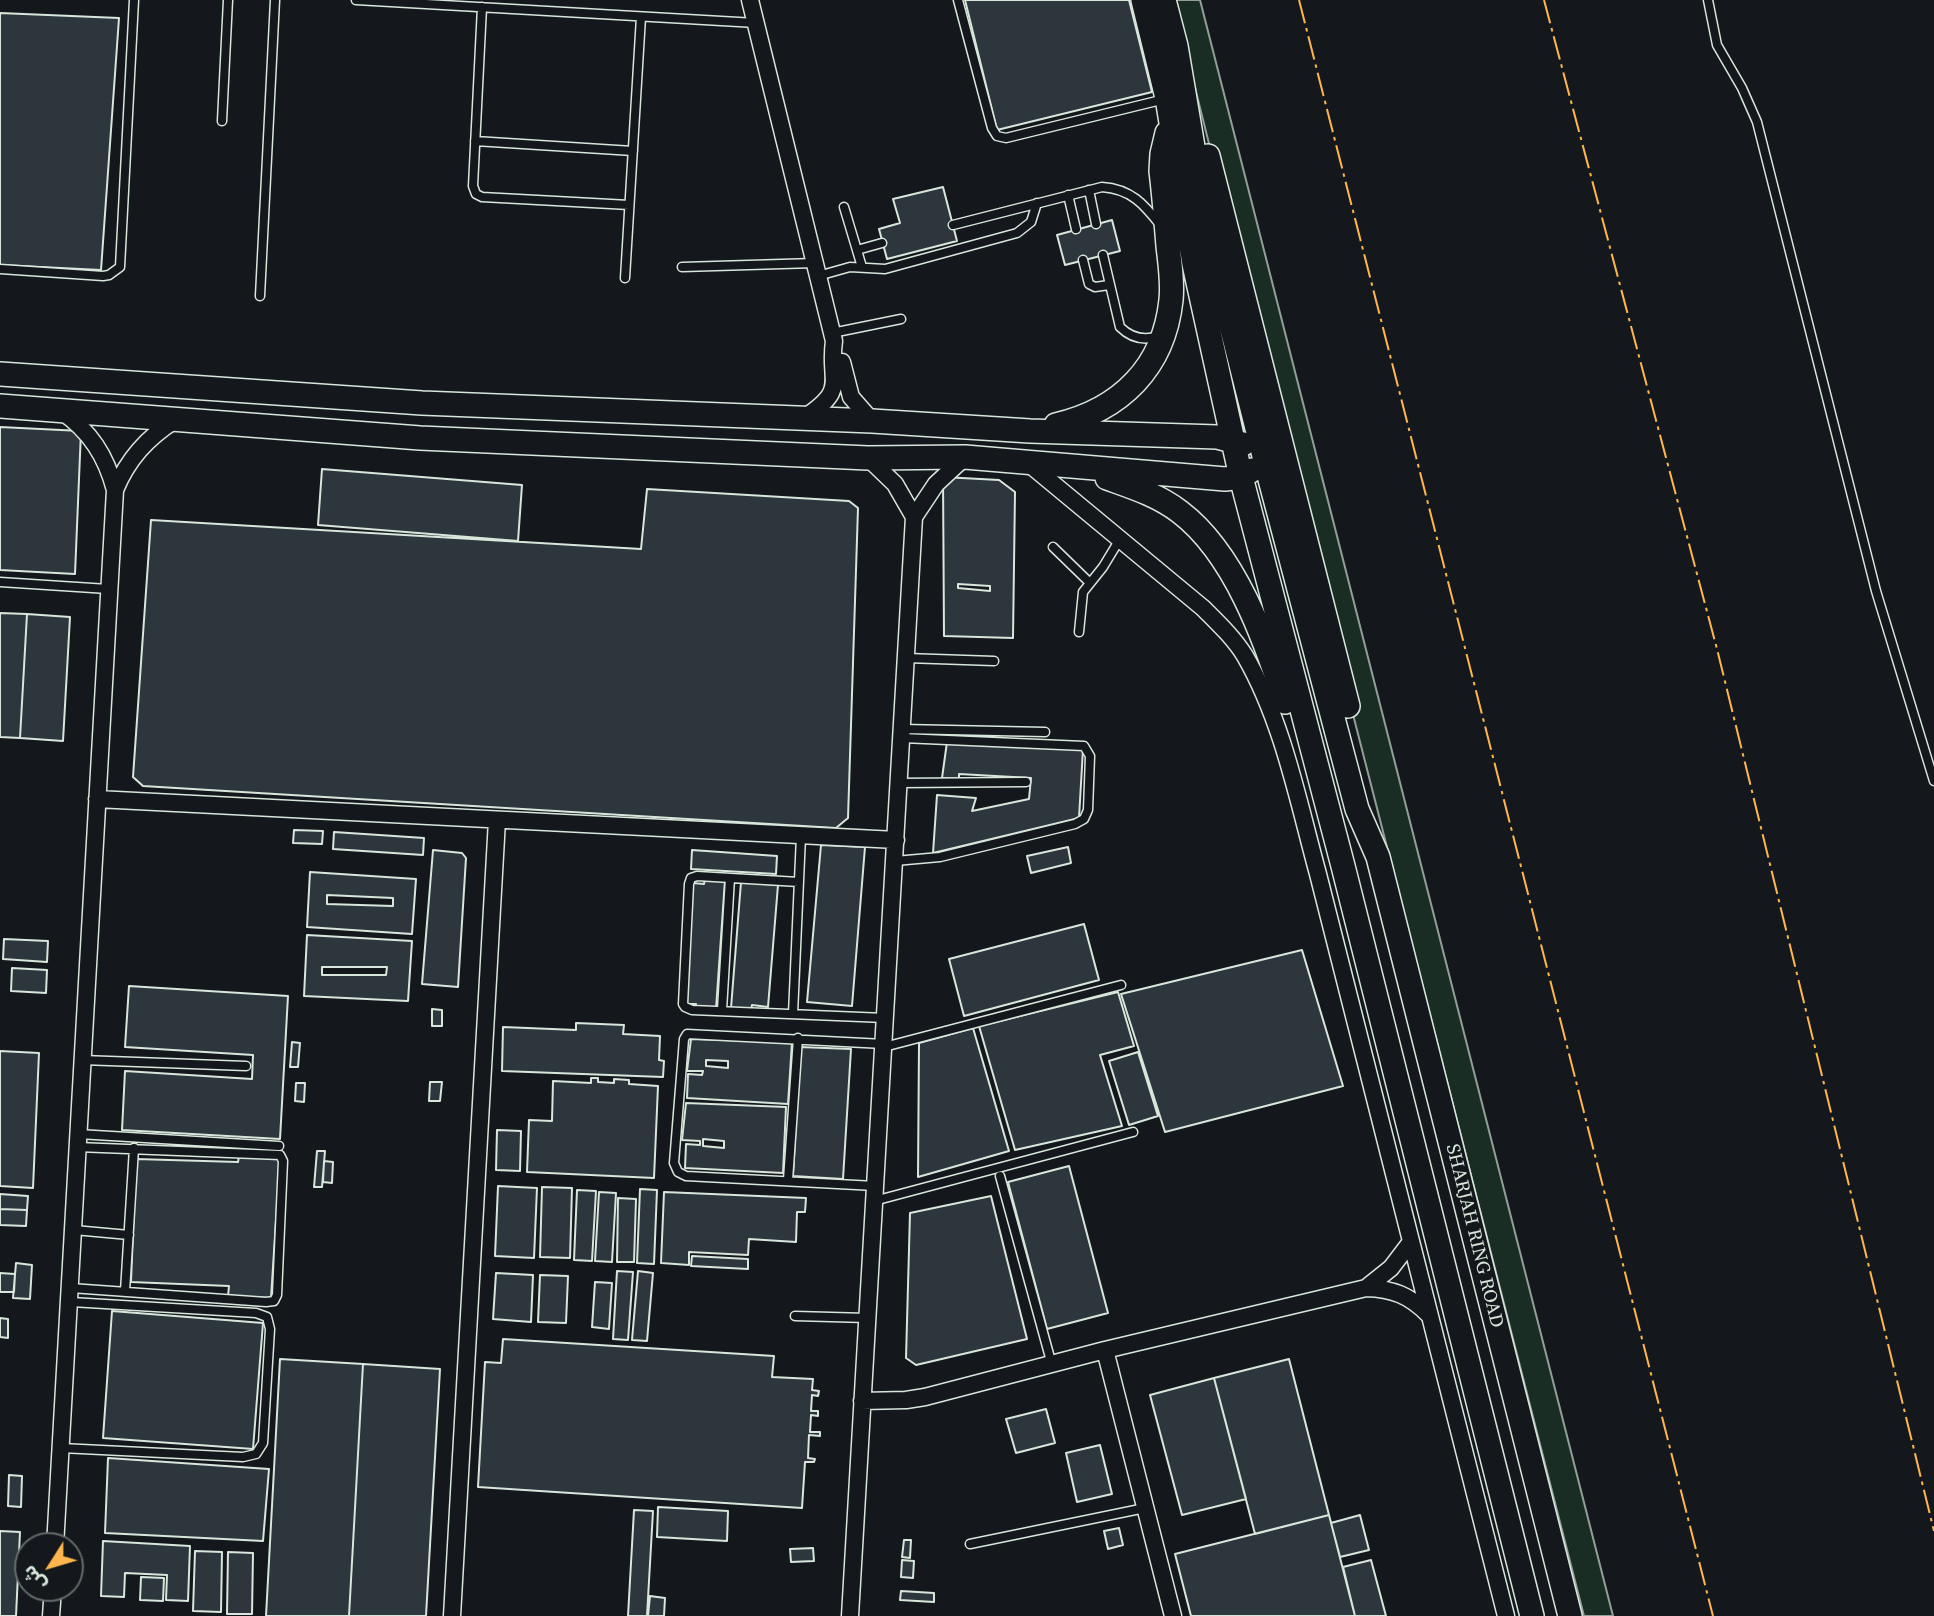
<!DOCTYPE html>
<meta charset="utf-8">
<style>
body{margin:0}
#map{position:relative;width:1934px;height:1616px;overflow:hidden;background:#14181c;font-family:"Source Serif 4","Noto Sans Arabic",serif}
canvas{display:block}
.north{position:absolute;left:14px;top:1532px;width:70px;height:70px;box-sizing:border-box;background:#14181c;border:2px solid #626a69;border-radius:50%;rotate:233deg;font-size:19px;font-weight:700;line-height:28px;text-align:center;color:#d8e6dc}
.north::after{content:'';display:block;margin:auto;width:24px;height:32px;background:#ffb74d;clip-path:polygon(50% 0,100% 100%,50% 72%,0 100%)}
</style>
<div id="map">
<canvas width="1934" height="1616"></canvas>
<div class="north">ش</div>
</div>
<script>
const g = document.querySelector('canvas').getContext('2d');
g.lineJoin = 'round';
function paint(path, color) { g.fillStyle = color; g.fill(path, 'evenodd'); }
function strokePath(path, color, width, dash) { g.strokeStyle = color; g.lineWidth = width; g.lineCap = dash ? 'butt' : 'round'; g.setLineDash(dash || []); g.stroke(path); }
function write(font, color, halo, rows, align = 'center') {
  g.font = font + ' "Source Serif 4",serif'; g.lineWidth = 5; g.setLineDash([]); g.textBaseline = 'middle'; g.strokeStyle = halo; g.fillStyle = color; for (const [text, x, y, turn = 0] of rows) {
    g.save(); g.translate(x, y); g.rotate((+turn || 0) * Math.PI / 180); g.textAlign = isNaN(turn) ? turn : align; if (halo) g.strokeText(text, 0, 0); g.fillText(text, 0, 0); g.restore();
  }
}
const green = new Path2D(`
 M1173 0H1200L1613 1616H1584L1307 535Z`);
paint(green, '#1a2d24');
strokePath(green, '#939e99', 2);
const building = new Path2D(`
 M965 0H1129L1152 92 997 130Z
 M0 13 119 18 101 270 0 265Z
 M943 187 957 241 887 259 879 229 900 223 893 199Z
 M1112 220 1120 251 1065 265 1057 235Z
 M0 427 81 431 75 574 0 570Z
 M322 469 522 485 518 541 318 525Z
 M943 477 999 480 1015 492 1013 638 944 636ZM958 584 990 586V591L958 588Z
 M647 489 849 501 858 508 848 818 836 828 143 786 133 777 151 520 641 549Z
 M0 613 27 614 20 738 0 737Z
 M27 614 70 617 63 741 20 738Z
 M947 742 1083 749 1079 818 933 853 937 795 976 798 972 811 1029 799 1031 778 959 774V779L942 778Z
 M294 830 323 831 322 844 293 843Z
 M334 832 424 838 423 855 333 849Z
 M821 845 865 847 852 1006 807 1002Z
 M1068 847 1071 863 1031 873 1027 856Z
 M433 850 462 853 466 858 458 987 422 984Z
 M692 850 777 856 776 874 691 869Z
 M310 872 416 879 412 934 307 927ZM327 895 393 898V906L327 904Z
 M705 879 725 880 716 1009 695 1007 696 1004H685L693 883 704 884Z
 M741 882 778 885 768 1007 752 1005 751 1010 731 1008Z
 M1084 924 1099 980 964 1016 949 959Z
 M307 935 412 941 408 1001 304 996ZM322 967H387L386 975H322Z
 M4 939 48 941 47 962 3 959Z
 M1302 950 1343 1086 1165 1132 1121 994Z
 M12 968 47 970 46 993 11 991Z
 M129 986 288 996 280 1139 122 1130 125 1071 252 1079 253 1055 125 1047Z
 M1118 992 1134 1046 1100 1055 1122 1126 1015 1150 979 1026Z
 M432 1009 442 1010V1026H432Z
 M576 1023 624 1025 623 1034 660 1036 659 1060 664 1061 663 1077 502 1071 503 1027 576 1030Z
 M973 1028 1009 1151 918 1177 919 1043Z
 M691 1039 792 1042 788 1104 687 1098 688 1074 702 1075 703 1071H687ZM706 1060 728 1061V1068L706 1066Z
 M292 1042 300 1043 298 1067H290Z
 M800 1047 851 1049 843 1179 793 1176Z
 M0 1051 39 1053 33 1188 0 1186Z
 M1138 1052 1158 1116 1129 1125 1109 1061Z
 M591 1078H598V1082L614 1083V1079L629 1080V1084L658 1086 654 1178 527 1172 529 1120 552 1121 553 1081 591 1083Z
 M430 1082H442L440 1101H429Z
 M296 1083H305L304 1102 295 1101Z
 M686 1103 786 1107 783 1173 685 1168 686 1144 700 1145V1141L682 1140ZM703 1139 724 1141V1148L703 1146Z
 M497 1130 521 1131 520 1171 496 1170Z
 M317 1151H325L322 1187H314Z
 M239 1156 280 1158 271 1298 228 1296 229 1286 131 1282 136 1159 238 1162Z
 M324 1161 333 1162 332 1183 323 1182Z
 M1069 1166 1108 1313 1047 1329 1008 1182Z
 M498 1186 537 1188 534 1258 495 1256Z
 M542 1187 572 1188 570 1258 540 1257Z
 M640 1189 657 1190 654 1264 637 1263Z
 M577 1190 596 1191 592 1261 574 1260Z
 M599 1192 616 1193 612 1262 595 1261Z
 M664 1192 806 1198 805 1212H797L796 1242 749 1239 748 1255 689 1252V1265L661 1263Z
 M0 1194 28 1196 27 1210 0 1209Z
 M991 1196 1027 1339 916 1365 906 1358 910 1213Z
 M618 1198 636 1199 634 1262H617Z
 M0 1209 27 1210 26 1226 0 1225Z
 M692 1256 748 1259V1269L691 1266Z
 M16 1263 32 1265 30 1299 13 1298Z
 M617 1271 633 1272 628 1340 613 1339Z
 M638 1271 653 1273 647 1341 632 1340Z
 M0 1273 15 1274 14 1292H0Z
 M496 1273 533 1275 531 1322 493 1319Z
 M540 1275 568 1276 566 1323 538 1322Z
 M595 1282 612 1283 609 1329 592 1327Z
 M112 1311 263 1323 253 1449 103 1438Z
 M0 1318 8 1319V1338L0 1337Z
 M503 1339 774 1356 772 1377 813 1379 812 1390 819 1391 818 1396 812 1395 811 1411H818V1416L811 1415 810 1432H820V1436L809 1435 808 1458 815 1459 814 1462H805L802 1508 478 1487 485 1362 501 1363Z
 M280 1359 363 1364 349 1616H266Z
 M1289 1359 1329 1515 1255 1534 1214 1378Z
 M363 1364 440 1369 426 1616H349Z
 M1214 1378 1246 1499 1182 1515 1150 1395Z
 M1046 1409 1055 1443 1016 1453 1006 1419Z
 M1100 1445 1112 1494 1077 1502 1066 1453Z
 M108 1458 269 1469 263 1541 105 1533Z
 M9 1475 22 1476 21 1507 8 1506Z
 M658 1507 728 1511 727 1541 657 1537Z
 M634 1510 653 1511 647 1616H628Z
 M1329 1515 1355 1616H1191L1175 1554Z
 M1360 1515 1369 1550 1340 1557 1331 1523Z
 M1119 1528 1123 1545 1108 1549 1104 1531Z
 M0 1531 20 1532 16 1616H0Z
 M904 1540H911L910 1558 902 1557Z
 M103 1541 190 1546 188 1601 166 1600 167 1575 125 1573 124 1597 101 1596Z
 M813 1548 814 1561 791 1562 790 1549Z
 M195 1551 222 1552 221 1612 193 1611Z
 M228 1552 253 1553 252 1614H227Z
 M902 1560 914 1561 913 1578 901 1577Z
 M1371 1560 1386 1616H1355L1343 1567Z
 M141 1577 164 1578 163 1601 140 1600Z
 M901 1591 934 1593V1602L900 1600Z
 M650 1596 665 1598 664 1616H648Z`);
paint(building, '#2c363c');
strokePath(building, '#d8e6dc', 2);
const lane = new Path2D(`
 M356 0 756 23
 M958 0 992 128 997 136 1006 138 1165 99
 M1708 0 1717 45 1742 88 1757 122 1876 591 1934 781
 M482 7 473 186 476 194 482 197 629 205
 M222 121 228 0
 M475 141 633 151
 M1089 190 1096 224
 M1068 195 1076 229
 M844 207 862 267
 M953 225 1102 187C1131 189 1144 204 1161 226
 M857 250 882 243
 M1103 255 1120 327C1131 338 1144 341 1159 336
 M1083 260 1089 284 1095 287 1109 285
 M682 267 815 263
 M0 269 103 276 109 275 120 267 134 0
 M818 276 850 267 885 269 1017 233 1031 222 1037 203
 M625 278 641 17
 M260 296 275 0
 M832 333 901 319
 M1053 547 1090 583
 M0 582 108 589
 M1079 632 1083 592 1103 567 1120 539
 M906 658 994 661
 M902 729 1045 732
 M899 783 1026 782
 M895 861 940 857 1075 824 1084 819 1088 810 1090 756 1084 746 902 738
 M799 882 697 876 691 878 689 884 683 1004 685 1007 692 1010 885 1018
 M722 1010 730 878
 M793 1014 801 836
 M884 1047 1121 985
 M82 1060 246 1066
 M78 1134 279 1146
 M1000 1176 1052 1365
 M788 1180 798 1038
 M875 1186 686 1176 678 1172 674 1163 684 1039 687 1034 884 1044
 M874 1201 1133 1132
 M74 1230 129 1235
 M71 1288 266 1302 274 1301 277 1295 283 1161 280 1155 77 1147
 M125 1291 134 1148
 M795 1316 867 1318
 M61 1448 243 1457 256 1454 263 1443 270 1329 267 1317 256 1313 71 1302
 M970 1544 1145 1508`);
const street = new Path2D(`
 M750 0 834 341C828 383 849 388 804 418
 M842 362 851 397 872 421
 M868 458 895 484 914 517
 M1028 463 1203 608C1218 623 1234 638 1245 656 1283 722 1298 801 1318 874L1506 1616
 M115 490C128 459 147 438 175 420
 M97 799 896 840
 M1366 1288 1391 1268 1410 1243
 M1105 1350 1173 1616
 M862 1401 906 1400 925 1397 1105 1350 1366 1288C1393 1289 1409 1295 1428 1314
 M55 1546 115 490C106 456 90 431 61 411
 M51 1616 53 1588
 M452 1616 497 820
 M850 1616 914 517 936 484 965 457`);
const secondary = new Path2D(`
 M1143 0 1167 98 1194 264 1241 477 1343 866 1532 1616
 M1164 0 1176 46 1207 230 1267 468 1357 809 1378 857 1570 1616
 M1208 156 1348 706
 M0 374 422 403 872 421 1030 431 1217 437 1243 444
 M0 406 420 438 868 458 965 457 1225 479 1241 477 1252 470
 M1056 425C1121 410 1164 367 1171 300 1173 282 1170 264 1168 246 1166 221 1164 196 1161 171L1162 154 1167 133
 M1107 478C1132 487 1158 495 1180 512 1234 553 1265 638 1285 702`);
strokePath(lane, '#d8e6dc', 11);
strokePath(street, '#d8e6dc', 19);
strokePath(secondary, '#d8e6dc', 26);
strokePath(lane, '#14181c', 8);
strokePath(street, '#14181c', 16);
strokePath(secondary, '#14181c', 23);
strokePath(new Path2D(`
 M1299 0 1713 1616
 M1544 0 1717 649 1934 1531`), '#ffb74d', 2, [24, 5, 3.5, 5]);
write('19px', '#d8e6dc', '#14181c', [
 ["SHARJAH RING ROAD",1474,1236,76]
]);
</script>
